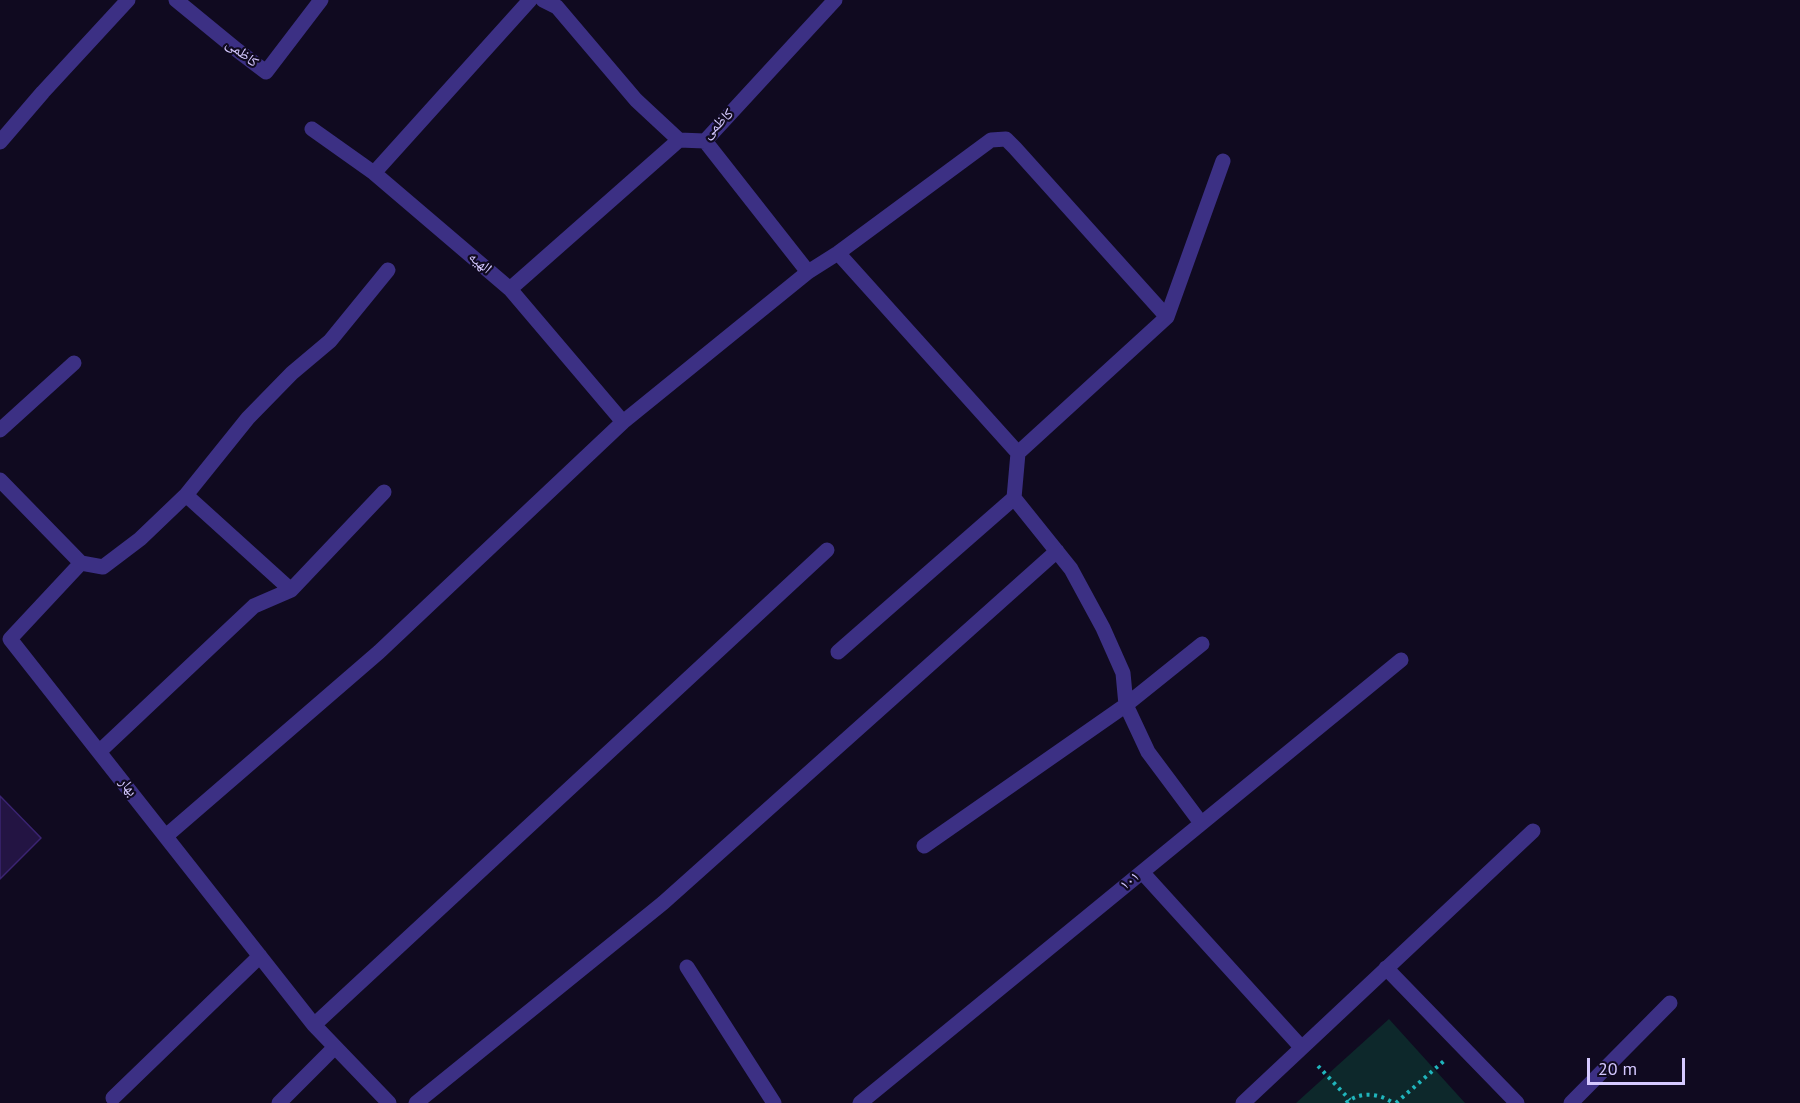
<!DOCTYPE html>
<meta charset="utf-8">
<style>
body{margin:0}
#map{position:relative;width:1800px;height:1103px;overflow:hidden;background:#100a20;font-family:"PT Sans",sans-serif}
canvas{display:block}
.scale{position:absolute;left:1587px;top:1058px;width:98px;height:27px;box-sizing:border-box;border:3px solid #d5c9ff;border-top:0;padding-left:8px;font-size:18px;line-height:21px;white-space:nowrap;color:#d5c9ff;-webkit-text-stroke:4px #100a20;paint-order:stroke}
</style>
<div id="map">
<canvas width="1800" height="1103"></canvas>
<div class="scale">20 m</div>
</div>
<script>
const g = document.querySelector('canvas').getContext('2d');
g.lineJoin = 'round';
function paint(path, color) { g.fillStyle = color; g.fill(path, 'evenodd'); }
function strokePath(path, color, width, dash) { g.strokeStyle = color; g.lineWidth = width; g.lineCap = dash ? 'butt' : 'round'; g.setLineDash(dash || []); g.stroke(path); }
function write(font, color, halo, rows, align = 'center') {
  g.font = font + ' "PT Sans","Noto Naskh Arabic",sans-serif'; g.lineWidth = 4.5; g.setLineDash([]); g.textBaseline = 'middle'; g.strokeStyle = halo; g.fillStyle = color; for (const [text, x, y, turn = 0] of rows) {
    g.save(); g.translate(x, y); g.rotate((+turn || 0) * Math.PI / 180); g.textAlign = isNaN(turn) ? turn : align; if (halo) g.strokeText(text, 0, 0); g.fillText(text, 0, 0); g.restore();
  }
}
paint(new Path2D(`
 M1389 1019 1465 1103H1296Z`), '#0d282b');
const building = new Path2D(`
 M0 796 41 838 0 879Z`);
paint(building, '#231443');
strokePath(building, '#3b2472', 1.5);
strokePath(new Path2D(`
 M1318 1066 1350 1100
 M1346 1103C1360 1091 1379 1093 1393 1103
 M1396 1103 1445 1060`), '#20b5bc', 4, [3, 4.5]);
strokePath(new Path2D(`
 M176 0 237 50 266 72 321 0
 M543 0 557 7 636 100 679 140 705 141 835 0
 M312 129 374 173 510 289 623 422
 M705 141 808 272
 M0 142 43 92 128 0
 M374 173 530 0
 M838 253 1018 453
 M510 289 679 140
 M0 430 74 363
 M0 480 81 563 10 639 314 1025 389 1103
 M186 495 291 590
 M81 563 103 567 140 539 186 495 248 418 292 373 330 341 388 270
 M838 652 1014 498
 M100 751 254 606 291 590 384 492
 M1201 823 1148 752 1126 705 1123 673 1103 628 1071 569 1014 498 1018 453 1167 317 1223 161
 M166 836 379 652 623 422 808 272 838 253 991 140 1006 139 1015 148 1167 317
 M924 846 1126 705 1202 644
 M1142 872 1301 1047
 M687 967 774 1103
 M1386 968 1517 1103
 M314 1025 827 550
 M113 1098 260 956
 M279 1103 335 1047
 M416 1103 663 903 1057 551
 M860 1103 1401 660
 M1243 1103 1533 831
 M1571 1103 1670 1003`), '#3c3084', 15);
write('15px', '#d5c9ff', '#100a20', [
 ["کاظمی",242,53,38],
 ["کاظمی",718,124,-43],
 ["الهیه",480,263,40],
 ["بهار",128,787,52],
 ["۱۰۱",1130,881,-39]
]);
</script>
